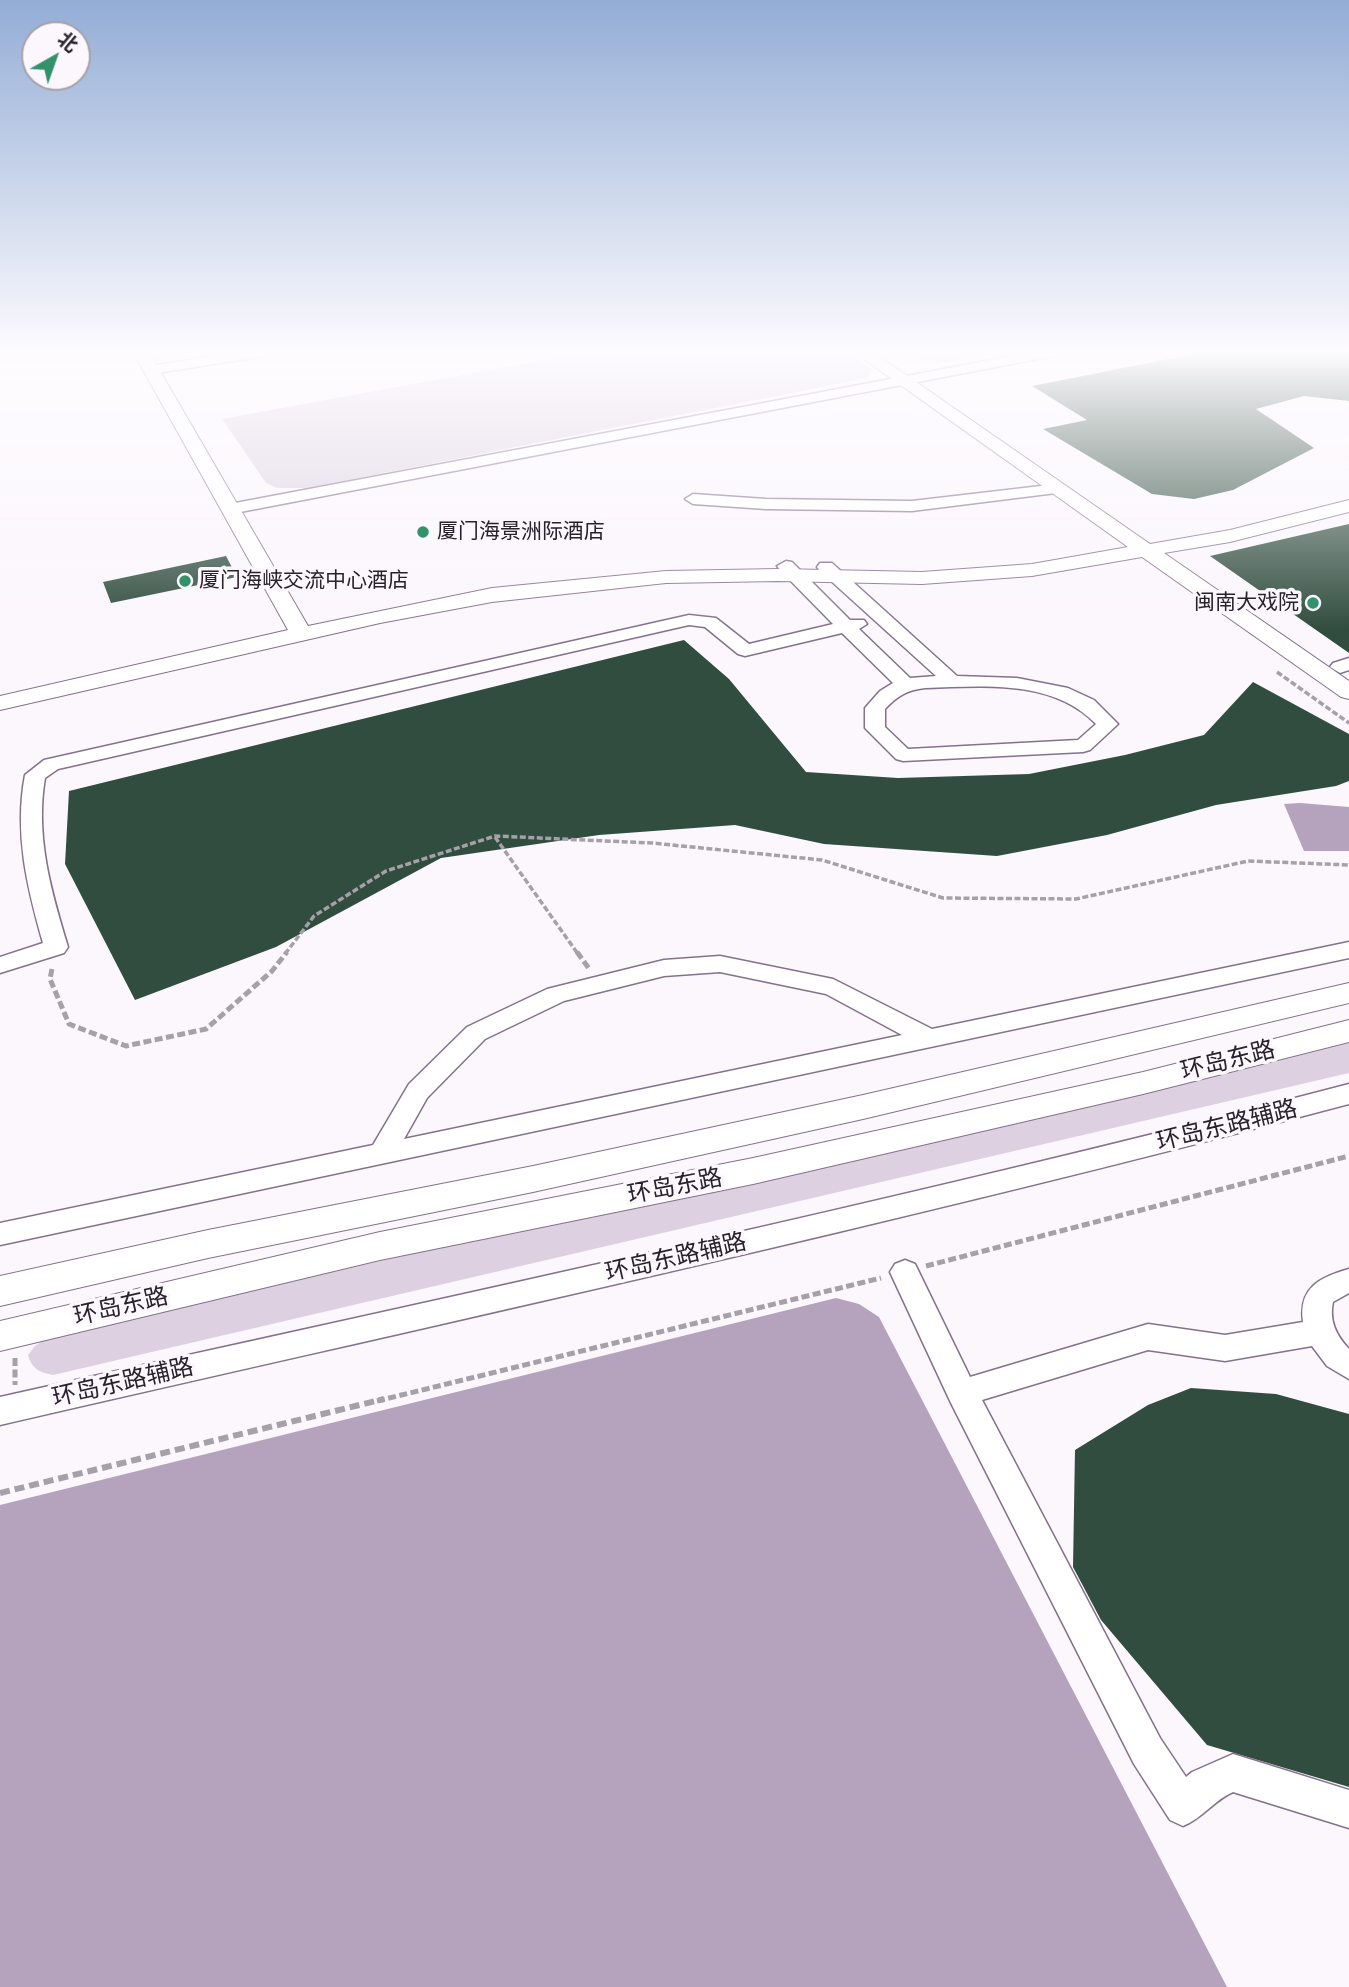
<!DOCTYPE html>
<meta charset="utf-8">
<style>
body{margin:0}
#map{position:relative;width:1349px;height:1987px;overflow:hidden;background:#fbf7fd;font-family:Merriweather,"Noto Sans SC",serif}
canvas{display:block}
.north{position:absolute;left:21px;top:21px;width:70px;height:70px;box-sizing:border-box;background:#fbf7fd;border:2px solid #a7a1a9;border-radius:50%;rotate:40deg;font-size:19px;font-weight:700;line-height:28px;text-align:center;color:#29212c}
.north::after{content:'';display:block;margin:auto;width:24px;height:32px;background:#34926a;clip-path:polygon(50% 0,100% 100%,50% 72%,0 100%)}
</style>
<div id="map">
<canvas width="1349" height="1987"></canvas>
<div class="north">北</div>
</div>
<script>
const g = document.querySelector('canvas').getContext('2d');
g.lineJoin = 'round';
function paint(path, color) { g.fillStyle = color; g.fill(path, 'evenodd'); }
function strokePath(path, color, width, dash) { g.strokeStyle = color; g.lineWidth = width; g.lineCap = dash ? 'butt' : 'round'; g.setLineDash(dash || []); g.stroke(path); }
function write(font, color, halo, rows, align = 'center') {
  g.font = font + ' Merriweather,"Noto Sans SC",serif'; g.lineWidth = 7; g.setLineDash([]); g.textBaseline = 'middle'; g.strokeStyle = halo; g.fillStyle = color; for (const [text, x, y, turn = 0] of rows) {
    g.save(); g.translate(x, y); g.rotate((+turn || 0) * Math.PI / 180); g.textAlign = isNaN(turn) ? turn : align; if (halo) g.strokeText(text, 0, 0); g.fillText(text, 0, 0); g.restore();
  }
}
paint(new Path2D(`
 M588 352H846L870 368 868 378 307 488H277L266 483 222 419Z
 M904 352H1003C970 358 934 372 904 352Z
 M1349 1035V1073L53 1375C40 1373 31 1368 28 1355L35 1346 46 1339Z`), '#dcd0e1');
paint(new Path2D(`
 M1300 803 1349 807V851H1304L1284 804Z
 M836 1298 859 1304 879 1317 1227 1987H0V1505Z`), '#b5a2bc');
paint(new Path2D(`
 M1204 352H1349V401L1304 396 1256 409 1314 448 1233 490 1194 499 1152 494 1043 429 1087 420 1032 386Z
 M1349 524V653L1210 556Z
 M226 556 237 577 111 603 103 582Z
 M684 640 729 679 806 772 898 778 1029 774 1125 755 1204 735 1253 682 1349 734V781L1336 786 1216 805 1107 835 997 856 824 844 735 825 599 835 441 858 276 947 135 1000 65 864 69 791Z
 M1191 1388 1276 1394 1349 1414V1787L1207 1745 1101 1620 1073 1567 1075 1450 1148 1405Z`), '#314d3f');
const minor = new Path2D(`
 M240 352H272L265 356 151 374 144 370 151 366Z
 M1033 352H1060L1053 356 230 514 222 509 230 504Z
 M1058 484 1066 489 1064 492 912 511 766 509 693 504 685 499 693 494 766 499 912 501Z
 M786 561 792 562 850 620H864L867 624 859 629 910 678 936 676 820 571 817 567 820 563H832L957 676 1017 678 1068 688 1094 700 1118 724 1090 750 1083 752 903 761 896 759 865 728V708L880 691 893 683 842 633 745 656 738 654 705 627 689 625 58 769 45 778C35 836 51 891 68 947L64 953 0 973V957L43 943C27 887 14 833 25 775L44 760 689 615 716 618 749 644 833 624 780 570 777 566ZM925 688C983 686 1053 679 1096 724L1078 740 908 749 885 727V709C897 696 907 690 925 688Z
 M1349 658V670L1340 673 1330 667 1333 663Z
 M1349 942V958L0 1245V1223L373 1145 409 1084 467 1027 547 989 664 960 720 956 833 979 932 1029ZM720 972 826 994 902 1035 404 1139 427 1098 485 1039 564 1001 664 976Z
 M1349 1084V1104C903 1223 450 1321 0 1425V1397C450 1296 903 1201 1349 1084Z
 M905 1260 915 1264 970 1377 1148 1324 1225 1335 1303 1322C1298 1287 1321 1277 1349 1269V1293L1333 1302C1329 1321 1336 1335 1349 1349V1379L1327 1366 1312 1346 1225 1361 1148 1350 982 1400 1160 1738 1186 1777 1192 1772 1233 1754 1349 1790V1828L1233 1792C1214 1800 1203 1818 1183 1826L1170 1820 1134 1764 951 1403 890 1272 895 1264Z`);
const major = new Path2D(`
 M133 352H149L308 626 492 588 666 571 778 569 922 572 1032 564 1128 547 854 352H873L1150 544 1230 530 1349 500V512L1230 542 1164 553 1349 681V699L1341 697 1142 557 1032 576 922 584 778 581 666 583 492 602 380 623 0 710V696L288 630Z
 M1349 983V1003L863 1119 533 1192 208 1258 0 1306V1276L208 1230 533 1166 863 1095Z
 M1349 1020V1042L1143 1094 753 1184 380 1260 0 1351V1321L380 1232 753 1158 1143 1072Z`);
strokePath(minor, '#85718c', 3);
strokePath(major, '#85718c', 2);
strokePath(new Path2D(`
 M1277 672 1349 723
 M495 837 578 954
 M285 954 314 916 386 871 495 836 652 843 822 860 943 898 1076 899 1248 861 1349 865`), '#a6a0a8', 3.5, [6, 2.5]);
strokePath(new Path2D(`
 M577 952 590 970
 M52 969 50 979 69 1024 126 1046 206 1029 272 971 287 952
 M926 1266 1349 1156
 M15 1358V1385
 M377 1401 881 1278`), '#a6a0a8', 5, [8, 3.5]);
strokePath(new Path2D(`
 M0 1493 384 1399`), '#a6a0a8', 6, [10, 5]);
paint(minor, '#fff');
paint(major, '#fff');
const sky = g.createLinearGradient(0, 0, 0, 630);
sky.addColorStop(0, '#93add6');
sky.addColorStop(0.56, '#fdfbfe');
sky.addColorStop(1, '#fdfbfe00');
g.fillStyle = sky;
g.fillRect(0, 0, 1349, 630);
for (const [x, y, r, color] of [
 [423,532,7,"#34926a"],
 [185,581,7,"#34926a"],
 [1313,603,7,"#34926a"]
]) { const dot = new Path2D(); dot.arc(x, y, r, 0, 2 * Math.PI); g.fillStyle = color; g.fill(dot); strokePath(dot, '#fbf7fd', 2.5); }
write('21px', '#29212c', '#fbf7fd', [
 ["厦门海景洲际酒店",437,532],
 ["厦门海峡交流中心酒店",199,581],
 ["闽南大戏院",1299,603,"right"]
], 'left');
write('24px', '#29212c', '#fbf7fd', [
 ["环岛东路",1228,1061,-14],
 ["环岛东路辅路",1227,1126,-14],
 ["环岛东路",675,1187,-11],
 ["环岛东路辅路",676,1258,-13],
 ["环岛东路",121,1307,-13],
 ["环岛东路辅路",123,1383,-13]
]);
</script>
